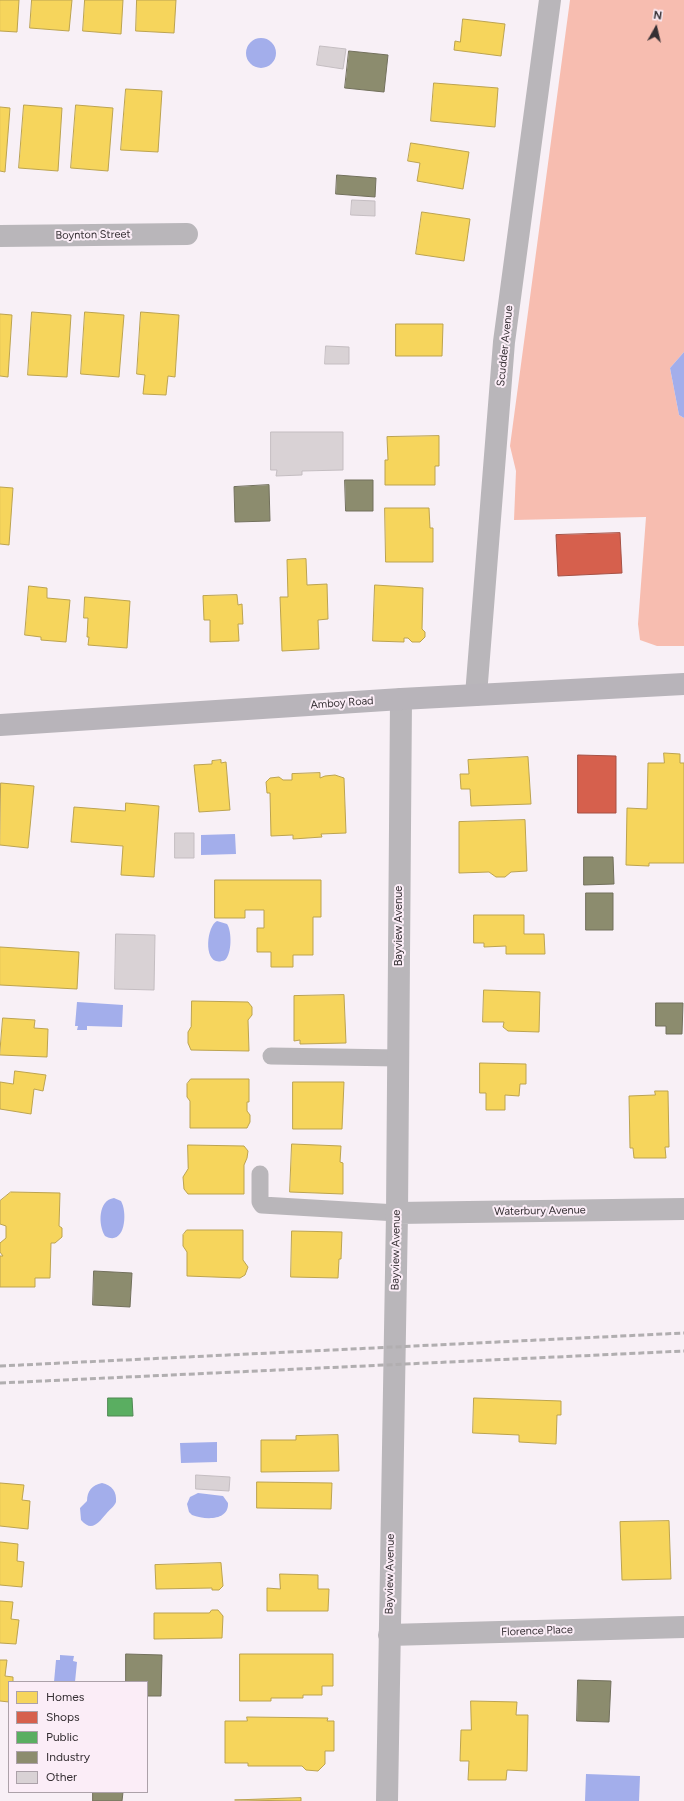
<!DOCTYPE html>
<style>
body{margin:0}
#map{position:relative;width:684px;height:1801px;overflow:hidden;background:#f8f0f6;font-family:Figtree,sans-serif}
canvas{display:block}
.legend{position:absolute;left:8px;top:1681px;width:140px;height:112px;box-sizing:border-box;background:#fbedf7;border:1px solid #aca1a9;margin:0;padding:5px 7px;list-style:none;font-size:12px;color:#352f33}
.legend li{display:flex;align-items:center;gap:8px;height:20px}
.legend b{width:20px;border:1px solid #aca1a9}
.north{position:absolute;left:636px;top:8px;width:40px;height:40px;-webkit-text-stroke:3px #fbedf7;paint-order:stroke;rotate:8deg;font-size:11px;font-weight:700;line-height:16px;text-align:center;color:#352f33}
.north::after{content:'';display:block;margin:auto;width:14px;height:18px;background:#352f33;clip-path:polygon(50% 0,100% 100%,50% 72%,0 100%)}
</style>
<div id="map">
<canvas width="684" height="1801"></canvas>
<ul class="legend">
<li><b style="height:11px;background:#f6d55c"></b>Homes</li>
<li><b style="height:11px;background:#d6604d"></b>Shops</li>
<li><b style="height:11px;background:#5aae61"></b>Public</li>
<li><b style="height:11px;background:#8c8c6e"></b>Industry</li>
<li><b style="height:11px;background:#d9d2d5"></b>Other</li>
</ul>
<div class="north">N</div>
</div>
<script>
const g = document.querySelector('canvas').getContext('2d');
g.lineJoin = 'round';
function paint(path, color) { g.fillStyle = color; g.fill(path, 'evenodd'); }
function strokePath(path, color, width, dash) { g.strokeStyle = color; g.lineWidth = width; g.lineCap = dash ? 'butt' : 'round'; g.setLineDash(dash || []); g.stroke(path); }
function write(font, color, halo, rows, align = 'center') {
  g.font = font + ' Figtree,sans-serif'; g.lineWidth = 4; g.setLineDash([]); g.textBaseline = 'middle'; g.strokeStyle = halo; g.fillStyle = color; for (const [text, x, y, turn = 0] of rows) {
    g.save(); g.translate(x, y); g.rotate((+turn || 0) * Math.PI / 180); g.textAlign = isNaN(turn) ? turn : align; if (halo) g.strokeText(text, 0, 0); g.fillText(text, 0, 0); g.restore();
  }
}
paint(new Path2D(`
 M570 0H684V352L670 368 679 415 684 418V646H657L640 640 638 624 646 517 514 520 516 471 510 446Z`), '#f7bdb0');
paint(new Path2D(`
 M246 53a15 15 0 1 1 30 0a15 15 0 1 1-30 0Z
 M684 352V418L679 415 670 368Z
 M235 834 236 854 201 855V835Z
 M217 921 227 924C232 931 232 954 225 960 202 970 206 926 217 921Z
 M77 1002 123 1005 122 1027 87 1026V1030H77L78 1026H75Z
 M114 1198 121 1201C128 1213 125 1247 105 1236 98 1225 98 1200 114 1198Z
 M217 1442V1462L181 1463 180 1443Z
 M102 1483C112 1485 117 1492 116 1502 114 1507 110 1509 106 1514 99 1522 92 1533 81 1520L80 1508 87 1501C87 1491 92 1485 102 1483Z
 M198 1493 223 1496 228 1503C229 1521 205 1520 192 1515L189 1512 187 1504 190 1497Z
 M60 1655 74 1656 73 1661 77 1662 75 1682H54L56 1660H60Z
 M586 1774 640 1776 639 1801H585Z`), '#a3aeeb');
const homes = new Path2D(`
 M0 0H19L17 32 0 31Z
 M32 0H72L69 31 30 28Z
 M85 0H123L121 34 83 31Z
 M137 0H176L174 33 136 31Z
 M463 19 505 24 501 56 454 50 455 41 460 42Z
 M434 83 498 88 495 127 431 121Z
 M126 89 162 91 158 152 121 150Z
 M24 105 62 108 58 171 19 168Z
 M76 105 113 108 108 171 71 168Z
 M0 107 10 108 5 172 0 171Z
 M411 143 469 152 463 189 417 181 420 163 408 161Z
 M422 212 470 219 464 261 416 254Z
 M32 312 71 315 67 377 28 375Z
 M85 312 124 315 119 377 81 374Z
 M141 312 179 315 175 377 168 376 166 395 143 394 145 375 137 374Z
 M0 314 12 315 8 377 0 376Z
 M396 324H443L442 356H396Z
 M439 436V466H435V485H385V460H388L387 437Z
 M0 487 13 488 9 545 0 544Z
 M385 508H429L430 528H433V562H386Z
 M306 559 307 585 327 584 328 619 318 620 319 649 282 651 280 597H288L287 560Z
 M375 585 423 588 422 629 425 632V637L420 642H412L408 638H404V642L373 641Z
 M29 586 47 588V598L70 600 66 642 41 640V637L25 635Z
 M237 595 238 605 242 604 243 624H238L239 641 210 642V620H204L203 596Z
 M85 597 130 601 127 648 88 645 89 637H87L88 618H84Z
 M664 753 680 754V763H684V863H649V866L626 865 627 808 647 809 648 763H664Z
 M528 757 531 804 471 806 470 789H461L460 774H469L468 760Z
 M221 760V763L226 762 230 810 199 812 194 765 212 764V761Z
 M320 773V778L325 776 335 775 344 778 346 833 321 834 322 837 293 839V835L271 836 270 793H267L266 782 270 778 279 777 283 780H292V774Z
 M1 783 34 786 28 848 0 845Z
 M126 803 159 806 154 877 121 875 123 846 71 842 74 807 125 811Z
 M525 820 527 871 511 872 505 877H496L489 872 459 873V822Z
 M215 880H321V917H313V955H293V967H271V952H257V928H264V910H245V918H215Z
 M474 915H524V934H544L545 954H506V946L484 947V943H474Z
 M0 947 79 952 77 989 0 985Z
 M484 990 540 992 539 1032 508 1031 503 1027 504 1022H483Z
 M344 995 346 1043 300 1044V1040L294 1041V996Z
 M192 1001 248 1002 252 1007V1015L248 1020 249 1051 191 1050 188 1043V1032L191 1027Z
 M3 1018 35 1020 34 1028 48 1029 47 1057 0 1055Z
 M480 1063 526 1064V1084H520L519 1096 505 1095V1110H486V1093H480Z
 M15 1071 46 1075 43 1091 34 1089 31 1114 0 1109V1082L13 1084Z
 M191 1079H249V1102H247V1111L250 1115V1122L247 1128H190V1101L187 1097V1084Z
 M293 1082H344L342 1129H293Z
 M655 1091H668L669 1147H665L666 1158H634L633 1148H630L629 1096 655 1095Z
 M292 1144 341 1146 340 1162 343 1163V1194L290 1192Z
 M188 1145 244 1146 248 1151 247 1158 244 1165V1194H188L184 1189 183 1177 188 1169Z
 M11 1192 60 1193 59 1226 62 1228V1237L55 1243H51L50 1278H35V1287H0V1256H3L0 1252V1243L6 1238V1226L0 1224V1201Z
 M187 1230H243V1260L248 1267 245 1275 240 1278 187 1276V1252L183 1246V1235Z
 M292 1231 342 1232 341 1259H339L338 1278 291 1277Z
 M474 1398 561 1401V1415H557L556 1444 519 1442V1435L473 1433Z
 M338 1435 339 1471 261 1472V1440H296V1436Z
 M257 1482 332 1483 331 1509 257 1508Z
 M0 1483 24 1485 22 1500 30 1501 28 1529 0 1526Z
 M669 1521 671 1579 622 1580 620 1522Z
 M0 1542 18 1544 17 1561 24 1562 22 1587 0 1585Z
 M221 1563 223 1586 219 1590H212V1588L156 1589 155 1565Z
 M280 1574 318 1575V1589H329L328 1611H267V1588L280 1589Z
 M0 1601 13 1602 11 1619 19 1620 16 1644 0 1643Z
 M212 1610H218L223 1616 222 1638 154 1639V1613H209Z
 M240 1654H333V1686H322V1695H303V1698H271V1701H240Z
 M0 1660H7L5 1676 13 1677V1682H9V1702L0 1701Z
 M471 1701 517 1702 516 1715H528L527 1771 507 1770 506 1780H468L469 1761H460L461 1730H471Z
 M247 1717 328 1718 327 1721H334V1751H325V1764L318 1771 306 1770 302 1766H248V1763H225V1721H247Z
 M301 1798V1801L235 1800Z`);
paint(homes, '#f6d55c');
strokePath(homes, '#bca350', 1);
const shops = new Path2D(`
 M620 533 622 573 558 576 556 535Z
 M578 755 616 756V813H578Z`);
paint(shops, '#d6604d');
strokePath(shops, '#a65145', 1);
const public = new Path2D(`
 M108 1398H132L133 1416H108Z`);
paint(public, '#5aae61');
strokePath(public, '#4f8853', 1);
const industry = new Path2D(`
 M349 51 388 55 384 92 345 88Z
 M337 175 376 178 375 197 336 194Z
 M345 480H373V511H346Z
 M269 485 270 521 235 522 234 487Z
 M584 857H613L614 884 584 885Z
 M586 893H613V930H586Z
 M656 1003H683L682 1034H666V1026H656Z
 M94 1271 132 1273 130 1307 93 1305Z
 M126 1654 162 1655 161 1696H147V1682H126Z
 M578 1680 611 1681 609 1722 577 1721Z
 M93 1792H123L122 1801H93Z`);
paint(industry, '#8c8c6e');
strokePath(industry, '#72705c', 1);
const building = new Path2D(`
 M320 46 346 49 343 69 317 65Z
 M352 200 375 201V216L351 215Z
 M326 346 349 347V364H325Z
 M271 432H343V470L302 471V475L276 476 277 470H271Z
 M175 833H194V858H175Z
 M116 934 155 935 154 990 115 989Z
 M196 1475 230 1477 229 1491 196 1489Z`);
paint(building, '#d9d2d5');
strokePath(building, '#c4bdc1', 1);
strokePath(new Path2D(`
 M271 1056 398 1058
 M260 1174V1202L262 1205 397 1213`), '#b9b6ba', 17);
strokePath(new Path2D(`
 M0 236 187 234
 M476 695 504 342 550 0
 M397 1213 684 1209
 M389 1635 684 1627
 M387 1801 397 1213 401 699`), '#b9b6ba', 22);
strokePath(new Path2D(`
 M0 725 401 699 684 684`), '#b8b4ba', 22);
strokePath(new Path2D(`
 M0 1366 684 1333
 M0 1383 684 1351`), '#b1aeb0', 3, [6, 3]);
write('11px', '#352f33', '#fbedf7', [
 ["Boynton Street",93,235,-1],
 ["Scudder Avenue",505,346,-84],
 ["Amboy Road",342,703,-4],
 ["Bayview Avenue",399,926,-90],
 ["Waterbury Avenue",540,1211,-1],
 ["Bayview Avenue",396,1250,-89],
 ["Bayview Avenue",390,1574,-89],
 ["Florence Place",537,1631,-2]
]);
</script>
